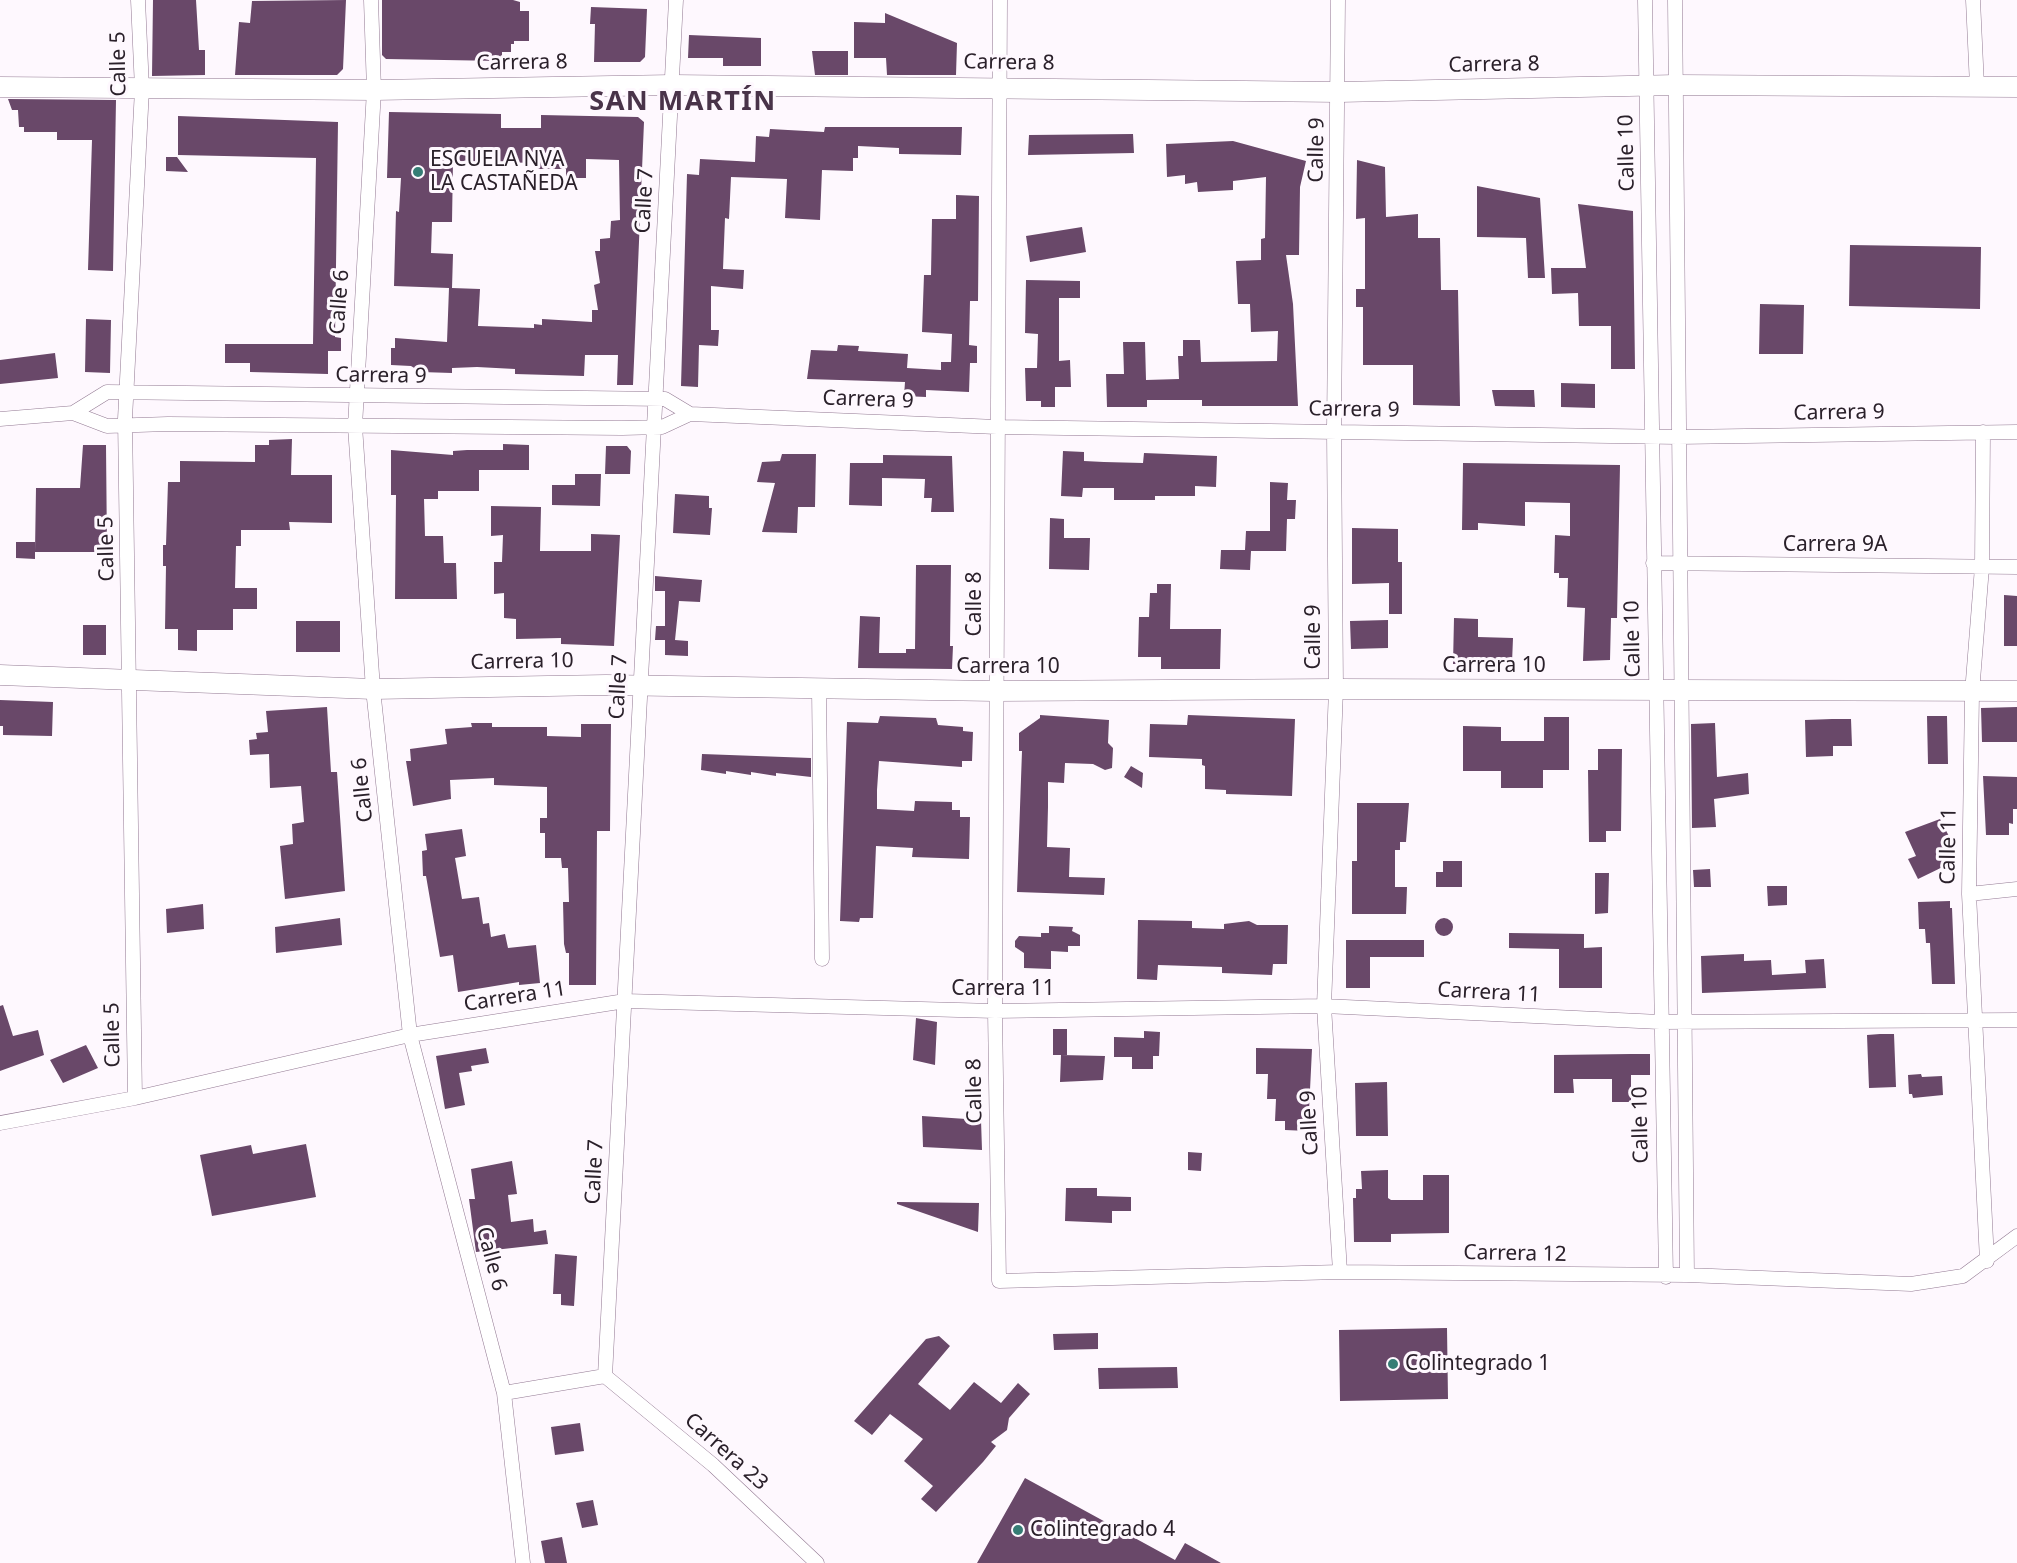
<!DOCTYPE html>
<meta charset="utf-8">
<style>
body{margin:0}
canvas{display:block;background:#fef8fe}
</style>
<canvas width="2017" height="1563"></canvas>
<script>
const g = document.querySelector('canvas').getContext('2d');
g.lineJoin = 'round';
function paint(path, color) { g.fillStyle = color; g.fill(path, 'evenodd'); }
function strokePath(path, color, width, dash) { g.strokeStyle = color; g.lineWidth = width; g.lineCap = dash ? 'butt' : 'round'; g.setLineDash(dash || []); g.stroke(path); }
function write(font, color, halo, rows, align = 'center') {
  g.font = font + ' "Noto Sans",sans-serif'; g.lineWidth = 6; g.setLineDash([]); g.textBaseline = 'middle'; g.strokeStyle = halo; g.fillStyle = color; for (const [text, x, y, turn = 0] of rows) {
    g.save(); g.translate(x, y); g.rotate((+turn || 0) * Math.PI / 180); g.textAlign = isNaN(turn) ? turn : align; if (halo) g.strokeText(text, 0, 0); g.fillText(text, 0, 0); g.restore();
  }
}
paint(new Path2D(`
 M153 0H196L199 50H205V75L152 76Z
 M346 0 343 69 337 75H235L239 22 250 23 252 1Z
 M382 0H513L520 2V11H529V41H514V44H511V52H502V61L386 59 382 55Z
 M591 7 647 9 645 57 640 62H594L595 24H590Z
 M885 13 957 43 956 75H887L886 58H854V22L885 23Z
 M689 35 761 38V66H723V58H688Z
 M812 51H848V75H815Z
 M8 99 116 100 113 271 88 270 92 140H57V132H24V127H19L18 110H12Z
 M389 112 501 114V128H541V115L638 117 644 122 633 385H617L618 355H585L584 376 515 374V369L477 367 452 368V373L421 372 411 366 391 365V348H395V338L447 342 449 288 394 286 396 211 399 212 401 178H387ZM586 159 619 160 620 220 611 221 610 238 600 239V251H595L600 283 594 285 598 310H592V322L542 319V325L534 324V328L478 326 480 289 452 288 453 254 431 253 432 222H452L453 161 536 163V169H566V178H586Z
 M178 116 338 122 335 337 341 338V351H328V374L250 372V363H225V344H313L316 158 178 155Z
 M825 127H962L961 155 899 154V148L858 146V158H853V171L822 170 820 220 785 218 787 179 731 177 729 219 725 218 723 269 744 270 743 289 711 286V330H719L718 346 699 345 698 387 681 386 687 174 699 175 700 159 755 162 756 136 769 137 770 129 824 132Z
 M1133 134 1134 153 1028 155 1029 135Z
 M1233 141 1306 161 1300 187 1299 255H1286L1293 304 1298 406H1202V400H1147V407H1107L1106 374H1124L1123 342H1145L1146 380 1179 379 1178 356H1183V340H1200L1201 362 1277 361 1278 331 1251 332 1250 304H1238L1236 261 1261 260V239L1265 238 1266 177 1233 181V190L1198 192 1197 182 1185 184V175L1167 177 1166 144Z
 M166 157H177L188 172 166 171Z
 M1357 160 1385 167 1386 217 1418 214V238H1440L1441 290H1458L1460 406 1413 405V365H1363V307H1356V289H1365V218L1356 219Z
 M1477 186 1540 198 1545 278H1528L1526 238 1477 237Z
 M956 195 979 196 978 301H970L969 345 977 346V363H970L969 392 926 390V397L904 396 905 382 807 379 811 350 837 351 838 345 859 346 858 351 908 354 907 368 941 370V362H951L952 334 922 332 924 275H931L932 219H956Z
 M1578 204 1633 211 1635 369H1611V326H1579L1578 293 1552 294 1551 268H1586Z
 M1082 227 1086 252 1030 262 1026 236Z
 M1850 245 1981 247 1980 309 1849 306Z
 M1026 280 1080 281V298H1059V361L1070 360 1071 387H1055V407H1041V401H1026L1025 368H1037L1038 334 1025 333Z
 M1760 304 1804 305 1803 354H1759Z
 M86 319 111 320 110 373 85 372Z
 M55 353 58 378 0 384V360Z
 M1561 383 1595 384V408L1561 407Z
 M1492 390H1534L1535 407 1495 406Z
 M292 439 291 475H332V523L289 522 290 530H241V546H236L235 588H257V609H233V630H197V651L178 650V629H165L166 566H163V545H166L168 482H180V461L255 462V445H269V440Z
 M503 444 529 445V470H479V491H438V499H424L425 536H443L444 563H456L457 599H395L396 495H391V450L453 455V451L467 450H503Z
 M83 445H106L107 552H35V559L16 558V542H35V551L36 488H80Z
 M606 446H627L631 451 630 474H605Z
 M1063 451 1084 452V461L1104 462 1143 463 1144 453 1217 456 1216 487 1195 486V496H1155V500H1114V488H1083L1082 497 1061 496Z
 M782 454H816L815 507H798L797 533 762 532 775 483 757 482 762 462 780 461Z
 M883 455 952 456 954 512H931L932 498H924L925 479 882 478V506L849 505 850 463H883Z
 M1463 463 1620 465 1617 618H1611L1610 660 1583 661 1585 608 1567 607 1568 578H1559V573H1554L1555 535 1570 536V503L1525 502V526L1478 523V530H1462Z
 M575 474H601L600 506 552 505V485H575Z
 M1270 482 1288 483 1287 500H1296L1295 519H1287L1286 551H1251L1250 570 1220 569 1221 550H1245L1246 531H1270Z
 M675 494 709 496V508H712L710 535 673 533Z
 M491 506 541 507 540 551H591V534L620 535 614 646 561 644V638L516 639V619L504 618V593L494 594V562H502L503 535 491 536Z
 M1050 518 1064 519V538H1090L1089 570 1049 569Z
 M1352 528 1398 529V562H1402V614H1389V583L1352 584Z
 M916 565H951L950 646H953L952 669 858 668 860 616 880 617 879 653H906V649H915Z
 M655 576 702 580 700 602 679 601 675 640 688 641V656L665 655V640H655L656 626H665V591H655Z
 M1157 584H1171L1170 629H1221L1220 669H1161V657H1138L1139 617H1149L1150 593H1157Z
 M2004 595 2017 596V646H2004Z
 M1454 618 1478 619V637L1513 638 1512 663 1453 664Z
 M1388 620V648L1351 649 1350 621Z
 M296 621H340V652H296Z
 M83 625H106V655H83Z
 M0 700 53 702 52 736 3 735V726H0Z
 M327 707 331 772H337L345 891 285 899 280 846 293 844 292 824 304 822 301 786 270 788 269 754 250 755 249 740 257 739 256 733 268 732 266 711Z
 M2017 707V742H1982L1981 708Z
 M1040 715 1109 720 1108 743 1113 748 1112 768 1105 770 1093 764 1065 763 1064 783 1048 782V807L1047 847 1070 848 1069 877 1105 878 1104 895 1017 892 1022 751H1019V733L1040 718Z
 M1188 715 1295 719 1292 796 1226 794V790L1205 789V766L1202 765V759L1149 757 1150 724 1187 725Z
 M880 716 936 718 938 725 963 727V731L973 732 972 761H962V767L879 761 877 790V809L914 811 915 801 952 802V810H960V817H970L969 859 912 857 913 848 876 846 873 918H860L859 922 840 921 847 722 878 723Z
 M1927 716H1947L1948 764H1928Z
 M1544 717H1569V770H1543V788H1501V771H1463V726L1501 727V741H1544Z
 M1832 719H1851L1852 746H1833V756L1806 757 1805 720Z
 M471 723H492V727H547V736L581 737V724H611L610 831H597L596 985H569V953H566L564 944 563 902H569L568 868H562L561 858H545V833H540V818H547V787L494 785V778L450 780 451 799 413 806 406 761H411L410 749 447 744 445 729 472 727Z
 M1715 723 1717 777 1748 773 1749 794 1714 799 1716 827 1692 828 1691 724Z
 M1598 749H1622L1621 831H1606V842H1589L1588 770H1598Z
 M702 754 811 758V777L776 773V776L751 772V775L726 771V774L701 770Z
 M1131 766 1143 773 1142 788 1124 777Z
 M1983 776 2017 777V809H2013V824L2009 823V835H1986Z
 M1357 803H1409L1406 842H1400V850H1395V887H1407L1406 914H1352V861H1357Z
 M1940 819 1951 840 1945 843 1951 863 1918 879 1908 859 1916 856 1905 832Z
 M462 829 466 856 455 858 462 899 479 897 483 924 489 923 491 937 505 934 508 948 536 945 540 983 519 985V982L458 992 453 955 440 957 426 876H423L422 851 427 850 425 834Z
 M1443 861H1462V887H1436V872H1443Z
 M1710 869 1711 887H1694L1693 870Z
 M1595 873H1609L1608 913 1595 914Z
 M1767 886H1787V905L1768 906Z
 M1950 901V908H1952L1955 984H1932L1930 943H1926L1925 929H1919L1918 902Z
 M203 904 204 929 167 933 166 909Z
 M1435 927a9 9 0 1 1 18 0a9 9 0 1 1-18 0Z
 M340 918 342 945 276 953 275 927Z
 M1138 920 1192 921V928L1224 929V924L1249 921 1257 925H1288L1287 964H1273L1272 975 1222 973V967L1158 965 1157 980 1137 979Z
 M1049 926 1073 927 1072 931 1080 935V946H1068V952L1051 951V969L1024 968V953L1015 947V941L1019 936 1041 937V933H1049Z
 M1509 933 1584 934V948L1602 947V988H1559V949L1509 948Z
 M1346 940H1424V957H1370V988H1346Z
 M1744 954V961L1771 960 1772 975 1806 973 1805 960 1824 959 1826 988 1702 993 1701 956Z
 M3 1005 13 1036 38 1030 44 1055 0 1071V1006Z
 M916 1018 937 1022 935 1065 913 1060Z
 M1053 1029H1067V1055H1053Z
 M1144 1031 1160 1032 1159 1056H1153V1069H1132V1057H1114V1037L1144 1038Z
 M1880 1034H1894L1896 1087 1869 1088 1867 1035Z
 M86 1045 98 1068 63 1083 50 1060Z
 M486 1048 489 1063 471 1066 472 1071 459 1073 465 1105 445 1109 436 1056Z
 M1256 1048 1312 1049 1308 1131 1285 1130V1121H1275L1276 1099H1267L1268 1074H1256Z
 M1631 1054H1650V1075H1631V1102H1612V1079H1573L1574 1093H1554V1055Z
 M1061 1055 1105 1056 1103 1080 1060 1082Z
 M1921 1074 1922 1077 1942 1076 1943 1095 1913 1098 1912 1094H1909L1908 1075Z
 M1387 1082 1388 1136H1356L1355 1083Z
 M922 1116 981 1120 982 1150 923 1147Z
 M306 1144 316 1197 212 1216 200 1155 251 1145 253 1154Z
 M1188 1152 1202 1153 1201 1171 1188 1170Z
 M512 1161 517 1194 508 1195 511 1222 533 1219 534 1232 546 1230 548 1244 476 1252 469 1199H475L471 1169Z
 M1388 1170V1198L1391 1200H1423V1175H1449V1233L1391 1234V1242H1354L1353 1198H1356V1189H1362L1361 1171Z
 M1066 1188H1097V1196L1131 1197V1211H1112V1223L1065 1221Z
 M897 1202 979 1203 978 1232 897 1204Z
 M555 1254 577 1256 574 1306 561 1305V1294H553Z
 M1447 1328 1448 1399 1340 1401 1339 1330Z
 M1098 1333V1349L1054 1350 1053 1334Z
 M939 1336 950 1346 918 1384 950 1410 974 1382 1001 1403 1018 1383 1030 1394 1009 1418 1007 1430 991 1442 996 1446 983 1462 936 1512 921 1499 933 1486 904 1461 923 1439 890 1414 872 1435 854 1421 926 1339Z
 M1177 1367 1178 1388 1099 1389 1098 1368Z
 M580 1423 584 1451 555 1455 551 1427Z
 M1025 1478 1175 1560 1185 1543 1221 1563H977Z
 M593 1500 598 1525 582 1528 576 1503Z
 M562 1537 567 1563H545L541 1541Z`), '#694869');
const street = new Path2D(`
 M371 0 374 90 355 426 373 689 410 1035 504 1393 523 1563
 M1000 0 995 1011 999 1281 1340 1272 1687 1275 1911 1284 1963 1276 2017 1236
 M1338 0 1334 431 1336 689 1324 1006 1340 1272
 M1645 0 1666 1277
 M1675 0 1687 1275
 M1973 0 1977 86
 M73 413 107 392 665 399 690 414
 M0 419 73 413 107 426 168 424 622 428 662 427 690 414 997 427 1678 437 2017 432
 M1983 432 1982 567 1972 693 1969 894 1987 1261
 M1653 563 2017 567
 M819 689 822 959
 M1969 894 2017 889
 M135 1098 125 419 142 89 138 0
 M0 1123 135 1098 410 1035 625 1001 995 1011 1324 1006 1660 1022 2017 1020
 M605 1376 676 0
 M605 1376 713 1465 817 1563
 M504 1393 605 1376`);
const secondary = new Path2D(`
 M0 87 374 90 672 85 1339 92 1676 85 2017 87
 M0 675 373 689 606 685 995 691 1336 689 2017 691`);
strokePath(street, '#937a93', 15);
strokePath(secondary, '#937a93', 21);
strokePath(street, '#fff', 14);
strokePath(secondary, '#fff', 20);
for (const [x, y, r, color] of [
 [418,172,6,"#367d75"],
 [1393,1364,6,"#367d75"],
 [1018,1530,6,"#367d75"]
]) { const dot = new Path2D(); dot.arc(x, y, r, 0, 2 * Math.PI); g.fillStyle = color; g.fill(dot); strokePath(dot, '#fef8fe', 2); }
write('21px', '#2a202a', '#fef8fe', [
 ["Carrera 8",522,63,-1],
 ["Carrera 8",1009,63,1],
 ["Calle 5",119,64,-91],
 ["Carrera 8",1494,65,-1],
 ["Calle 9",1317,150,-89],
 ["Calle 10",1627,153,-91],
 ["Calle 7",645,201,-87],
 ["Calle 6",340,302,-86],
 ["Carrera 9",381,376,1],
 ["Carrera 9",868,400,2],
 ["Carrera 9",1354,410,1],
 ["Carrera 9",1839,413,-1],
 ["Carrera 9A",1835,545],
 ["Calle 5",107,549,-91],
 ["Calle 8",975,604,-90],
 ["Calle 9",1314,637,-90],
 ["Calle 10",1633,639,-91],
 ["Carrera 10",522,662,-1],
 ["Carrera 10",1494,666],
 ["Carrera 10",1008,667],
 ["Calle 7",619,687,-87],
 ["Calle 6",363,790,-96],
 ["Calle 11",1949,846,-89],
 ["Carrera 11",1003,989],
 ["Carrera 11",1489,993,3],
 ["Carrera 11",515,997,-9],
 ["Calle 5",113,1035,-91],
 ["Calle 8",975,1091,-91],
 ["Calle 9",1310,1123,-93],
 ["Calle 10",1641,1125,-91],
 ["Calle 7",595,1172,-87],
 ["Carrera 12",1515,1254,1],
 ["Calle 6",491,1259,75],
 ["Carrera 23",726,1452,42]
]);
write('21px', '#2a202a', '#fef8fe', [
 ["ESCUELA NVA",430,160],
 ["LA CASTAÑEDA",430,184],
 ["Colintegrado 1",1405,1364],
 ["Colintegrado 4",1030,1530]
], 'left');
g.letterSpacing = '1.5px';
write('bold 27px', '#493349', '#fef8fe', [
 ["SAN MARTÍN",683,102]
]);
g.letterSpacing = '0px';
</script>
